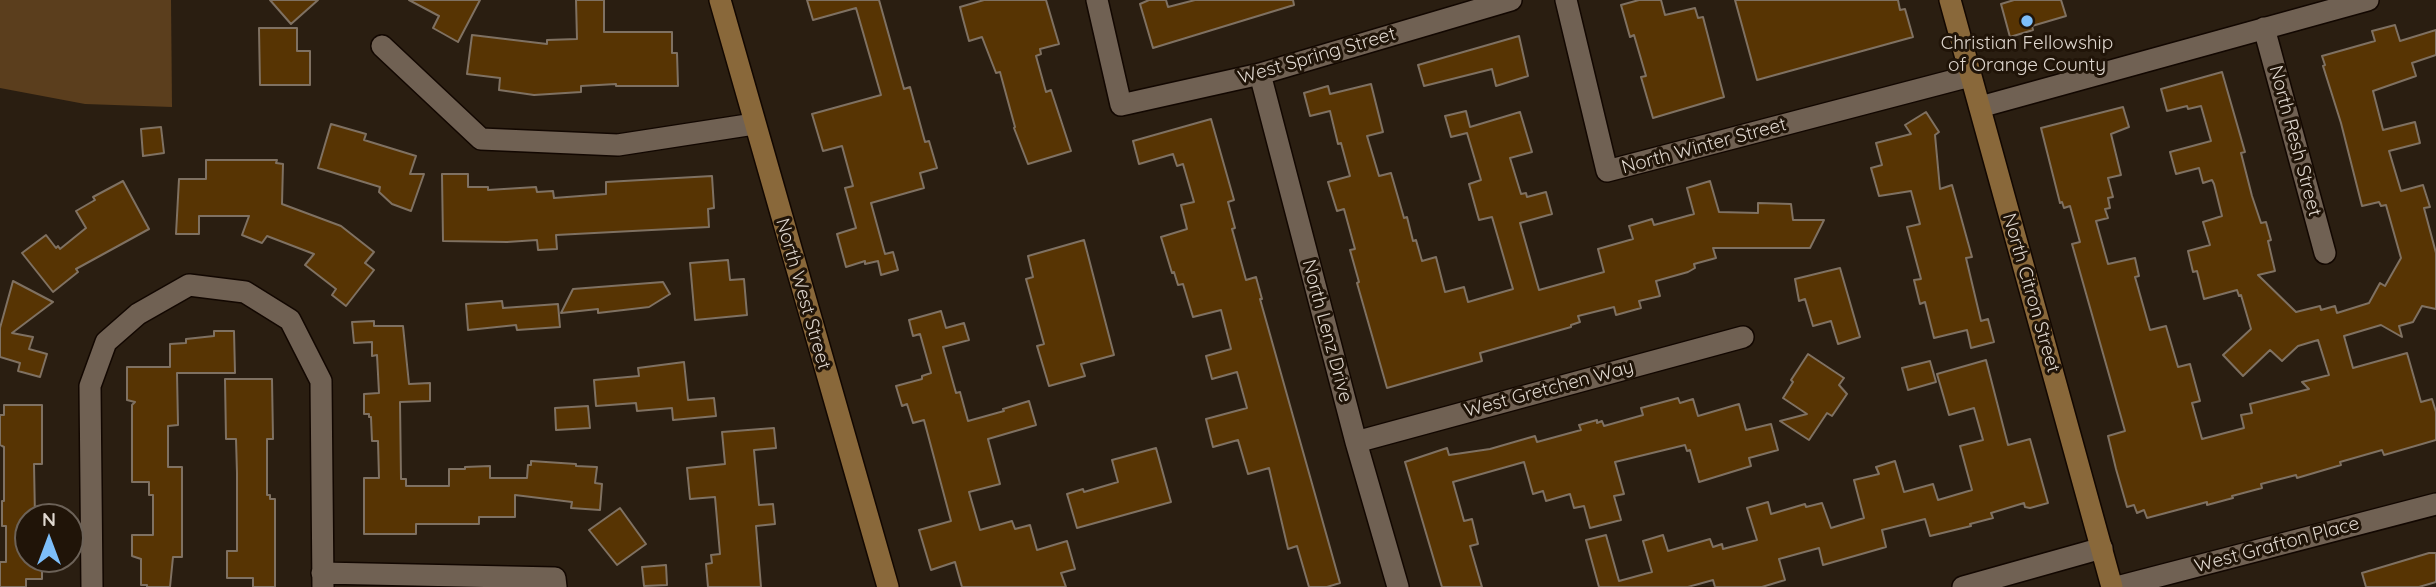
<!DOCTYPE html>
<style>
body{margin:0}
#map{position:relative;width:2436px;height:587px;overflow:hidden;background:#2a1e11;font-family:Quicksand,sans-serif}
canvas{display:block}
.north{position:absolute;left:14px;top:503px;width:70px;height:70px;box-sizing:border-box;background:#201408;border:2px solid #6c6258;border-radius:50%;rotate:0deg;font-size:19px;font-weight:700;line-height:28px;text-align:center;color:#dfd7cf}
.north::after{content:'';display:block;margin:auto;width:24px;height:32px;background:#7dbef9;clip-path:polygon(50% 0,100% 100%,50% 72%,0 100%)}
</style>
<div id="map">
<canvas width="2436" height="587"></canvas>
<div class="north">N</div>
</div>
<script>
const g = document.querySelector('canvas').getContext('2d');
g.lineJoin = 'round';
function paint(path, color) { g.fillStyle = color; g.fill(path, 'evenodd'); }
function strokePath(path, color, width, dash) { g.strokeStyle = color; g.lineWidth = width; g.lineCap = dash ? 'butt' : 'round'; g.setLineDash(dash || []); g.stroke(path); }
function write(font, color, halo, rows, align = 'center') {
  g.font = font + ' Quicksand,sans-serif'; g.lineWidth = 6; g.setLineDash([]); g.textBaseline = 'middle'; g.strokeStyle = halo; g.fillStyle = color; for (const [text, x, y, turn = 0] of rows) {
    g.save(); g.translate(x, y); g.rotate((+turn || 0) * Math.PI / 180); g.textAlign = isNaN(turn) ? turn : align; if (halo) g.strokeText(text, 0, 0); g.fillText(text, 0, 0); g.restore();
  }
}
paint(new Path2D(`
 M0 0H171L172 107 85 104 0 88Z`), '#5b3e1d');
const building = new Path2D(`
 M270 0H318L291 24Z
 M409 0H480L458 42 433 28 439 16Z
 M576 0H604V32H672V53H677L678 86H616V84L581 86V92L534 95 499 90 500 78 467 74 472 35 547 44V40L577 39Z
 M807 0H879L904 89 910 87 925 142 929 141 937 168 920 173 924 188 871 203 885 254 893 252 898 270 881 275 878 261 865 264V261L846 267 837 234 856 228 845 188 853 186 842 146 823 151 812 114 881 95 856 8 813 20Z
 M984 0H1046L1059 44 1040 49 1041 54 1036 56 1046 92 1051 90 1071 151 1028 164 1014 128 1015 127 1000 72 996 73 982 37 969 41 963 19 960 7Z
 M1149 0H1166L1168 7 1195 0H1293L1294 5 1153 48 1140 4Z
 M1639 0H1661L1665 15 1695 8 1698 18 1703 17 1724 97 1653 118 1641 77 1646 76 1634 35 1630 37 1621 5Z
 M1735 0H1898L1900 10 1905 9 1913 37 1757 80Z
 M2014 0H2061L2066 16 2032 26 2033 30 2010 37 2001 4Z
 M2395 25 2400 41 2436 30V55L2412 63 2416 76 2373 91 2383 130 2415 122 2420 143 2389 151 2401 191 2423 185 2430 207 2424 208 2436 253V309L2422 306 2413 322 2399 326 2402 337 2381 325 2344 336 2353 368 2407 353 2421 402 2432 399 2436 412V440L2384 455 2382 450 2340 462 2341 465 2297 478 2296 475 2261 484 2262 488 2232 496 2233 498 2207 505V502L2147 518 2144 510 2137 513 2134 505 2127 507 2116 469 2108 436 2125 431 2072 244 2080 242 2070 206 2064 208 2062 202 2060 203 2041 128 2123 107 2129 127 2111 134 2121 175 2108 178 2113 197 2108 198 2110 208 2105 209 2108 218 2096 221 2108 264 2135 258 2139 276 2135 277 2150 330 2166 326 2178 367 2190 364 2200 401 2192 403 2202 439 2244 428 2241 415 2252 413 2250 404 2309 389 2302 382 2329 375 2318 340 2298 346 2282 361 2270 350 2243 376 2223 355 2251 329 2241 295 2239 296 2237 290 2204 299 2197 271 2193 272 2188 251 2210 245 2203 222 2222 216 2214 184 2212 180 2203 183 2199 168 2176 174 2170 152 2211 141 2201 106 2188 109 2187 106 2167 111 2161 89 2222 72 2245 152 2241 153 2252 196 2261 223 2266 222 2271 240 2268 241 2275 271 2258 275 2296 312 2320 306 2321 310 2335 306 2337 313 2369 303 2380 283 2385 286 2401 258 2386 205 2381 206 2379 202 2362 206 2341 123 2323 66 2325 65 2322 56 2375 41 2372 31Z
 M259 28H297V51H310V85H260Z
 M1519 36 1528 76 1496 86 1492 69 1424 86 1418 65Z
 M1371 84 1383 132 1367 136 1379 176 1391 173 1404 218 1407 217 1413 241 1416 240 1422 261 1436 257 1445 292 1464 287 1468 302 1513 289 1492 217 1479 220 1469 184 1481 180 1467 133 1451 137 1445 116 1466 111 1470 127 1520 112 1532 152 1510 158 1521 194 1526 193 1527 197 1546 192 1552 214 1520 223 1539 290 1604 272 1598 249 1633 239 1629 226 1652 219 1654 225 1694 214 1687 188 1710 181 1719 212 1758 213V203L1791 204 1793 220H1824L1810 248H1713L1716 258 1694 264 1695 268 1688 272 1656 281 1660 296 1639 301 1641 308 1616 315 1614 307 1578 316 1580 322 1571 325V327L1480 353 1482 361 1387 388 1357 283 1359 282 1350 250 1355 249 1344 209 1337 211 1328 182 1350 176 1341 143 1338 144 1330 111 1310 116 1304 93 1328 86 1330 94Z
 M1926 112 1939 132 1935 135 1940 189 1952 185 1972 257 1966 258 1981 321 1988 319 1994 342 1971 348 1967 330 1934 338 1925 302 1920 304 1914 280 1921 279 1907 227 1920 224 1911 191 1879 196 1871 168 1882 165 1876 143 1911 134 1905 125Z
 M1211 119 1234 200 1228 202 1235 228 1232 229 1246 280 1256 277 1262 299H1260L1340 583 1327 587H1309L1297 546 1288 549 1269 468 1248 474 1238 440 1213 447 1206 419 1247 408 1237 372 1212 379 1206 356 1231 349 1221 310 1193 317 1183 284 1178 285 1174 272 1172 273 1161 237 1187 229 1181 205 1194 202 1183 164 1177 166 1173 154 1139 164 1133 141Z
 M331 124 366 134 364 140 416 156 410 174H424L411 211 392 204 379 192 380 187 318 168Z
 M161 127 164 153 143 156 141 129Z
 M206 160H277L276 163 283 164 282 204 341 226 374 252 365 263 374 270 346 306 332 295 336 289 305 265 314 254 267 236 262 243 242 235 249 216H199V234H176L179 179H206Z
 M442 174H468V187H488V190L536 187 537 192 553 191 554 198 606 194V182L712 176 714 208 708 209 709 227 556 235 557 249 538 250 537 240 507 242 443 241Z
 M123 181 149 229 76 269 78 272 53 292 22 253 46 235 56 248 58 246 60 249 86 228 76 211 95 200 93 197Z
 M1084 240 1114 355 1081 364 1085 376 1049 386 1037 346 1044 344 1026 279 1033 277 1028 256Z
 M728 260 730 280 744 279 747 315 695 320 690 263Z
 M1840 268 1860 337 1838 344 1831 321 1813 326 1805 299 1799 301 1795 279Z
 M13 281 53 302 12 333 33 337 29 349 47 354 40 377 18 371 20 363 0 357V328Z
 M663 282 670 294 649 307 598 313V309L561 313 573 289Z
 M502 301 503 308 558 304 560 327 517 330 516 325 468 330 466 304Z
 M941 311 946 328 964 323 969 340 943 347 956 393 960 392 968 421 1004 411 1003 409 1029 401 1036 425 988 439 1000 484 969 492 980 530 1012 521 1015 529 1030 525 1037 550 1067 541 1075 569 1061 573 1066 587H962L955 562 931 570 919 530 951 521 924 420 913 423 907 404 902 406 896 386 922 379V376L931 373 920 334 913 336 909 320Z
 M374 321V326H403L409 384 430 383V401L400 402 401 479H406V486H449V469H465V467L490 466V478H527L528 465H531V461L576 464V466L597 467 595 483 602 484 600 510 571 508 572 502 515 495V517H479V524H416V534H364V478H379L378 441H372L371 417H369V414H364V394L379 393 377 355 372 356V342L354 343 352 322Z
 M214 331H234L235 373H177L178 425 168 426V467H182V557H173L170 587H147V585H141V559L132 556V535H153V495H149V482H132V405L135 402 127 400V367H170V344L186 343V339L214 336Z
 M1808 354 1844 378 1839 385 1847 394 1832 416 1827 413 1809 440 1780 421 1807 414 1783 398 1793 382 1791 380Z
 M1986 360 2008 445 2030 439 2048 503 2030 508 2025 507 2024 503 1991 513 1993 518 1970 524 1971 526 1930 536 1925 519 1882 530 1886 547 1823 565 1819 548 1779 559 1785 580 1762 587H1715L1713 580 1688 587H1599L1586 540 1606 535 1619 581 1652 572 1643 541 1663 535 1668 551 1710 539 1713 547 1722 544 1723 549 1757 540 1747 508 1768 502 1771 514 1805 504 1806 507 1822 503 1831 528 1864 518 1854 480 1879 474 1876 467 1895 461 1904 492 1933 484 1938 500 1972 490 1960 446 1983 440 1974 408 1949 415 1937 374Z
 M1930 361 1936 382 1908 390 1902 368Z
 M684 362 688 400 714 398 716 416 673 420 672 408 637 411 636 403 596 406 594 380 639 376 638 368Z
 M225 379H272L273 439H267V495H270V499H275V587H253V578H227V551H237V473L236 439H226Z
 M1678 398 1680 403 1693 399 1698 416 1739 404 1746 430 1771 424 1778 450 1749 458 1751 466 1699 482 1690 450 1687 451 1685 445 1615 462 1624 494 1614 496 1621 520 1590 528 1584 506 1574 508 1570 494 1546 501 1543 491 1533 494 1524 462 1453 482 1464 521 1472 519 1478 544 1470 546 1482 587H1442L1405 462 1447 448 1449 455 1490 449 1535 436 1537 442 1581 430 1579 425 1597 420V423L1602 421 1604 426 1643 415 1641 408Z
 M4 405H42V464H34L35 517H28V561H42V579H26V587H0V562H6V526H2V501H4V447L0 445V415H4Z
 M588 406 590 428 556 430 555 408Z
 M774 428 776 448 754 450 759 505 773 504 775 524 756 526 761 587H708L706 564 712 563 711 555 720 554 715 497 690 499 687 468 725 464 722 432Z
 M1156 448 1171 502 1077 528 1067 494 1083 489 1084 492 1118 482 1112 460Z
 M620 508 646 544 617 565 589 530Z
 M2429 553H2436V582L2419 587H2366L2362 573Z
 M666 565 667 585 644 586 642 567Z`);
paint(building, '#573403');
strokePath(building, '#7f7162', 2);
const street = new Path2D(`
 M1097 0 1121 105 1260 74 1511 0
 M1566 0 1607 171 1970 76
 M2264 28 2325 253
 M382 46 481 139 618 145 754 124
 M1260 74 1356 442 1398 587
 M1980 107 2368 0
 M1356 442 1743 337
 M322 573 555 578 556 587
 M92 587 90 386 106 342 138 314 189 285 245 292 290 320 321 381 323 587
 M1963 587 2102 548
 M2117 587 2436 504`);
const secondary = new Path2D(`
 M720 0 888 587
 M1950 0 2112 587`);
strokePath(street, '#120701', 24);
strokePath(secondary, '#120701', 24);
strokePath(street, '#706153', 21);
strokePath(secondary, '#89683a', 21);
for (const [x, y, r, color] of [
 [2027,21,7,"#7dbef9"]
]) { const dot = new Path2D(); dot.arc(x, y, r, 0, 2 * Math.PI); g.fillStyle = color; g.fill(dot); strokePath(dot, '#201408', 2.5); }
write('19px', '#dfd7cf', '#201408', [
 ["Christian Fellowship",2027,43],
 ["of Orange County",2027,65]
]);
write('19px', '#dfd7cf', '#201408', [
 ["West Spring Street",1317,56,-16],
 ["North Resh Street",2295,141,75],
 ["North Winter Street",1704,146,-15],
 ["North Citron Street",2031,293,74],
 ["North West Street",803,294,74],
 ["North Lenz Drive",1327,331,75],
 ["West Gretchen Way",1549,389,-15],
 ["West Grafton Place",2277,545,-15]
]);
</script>
